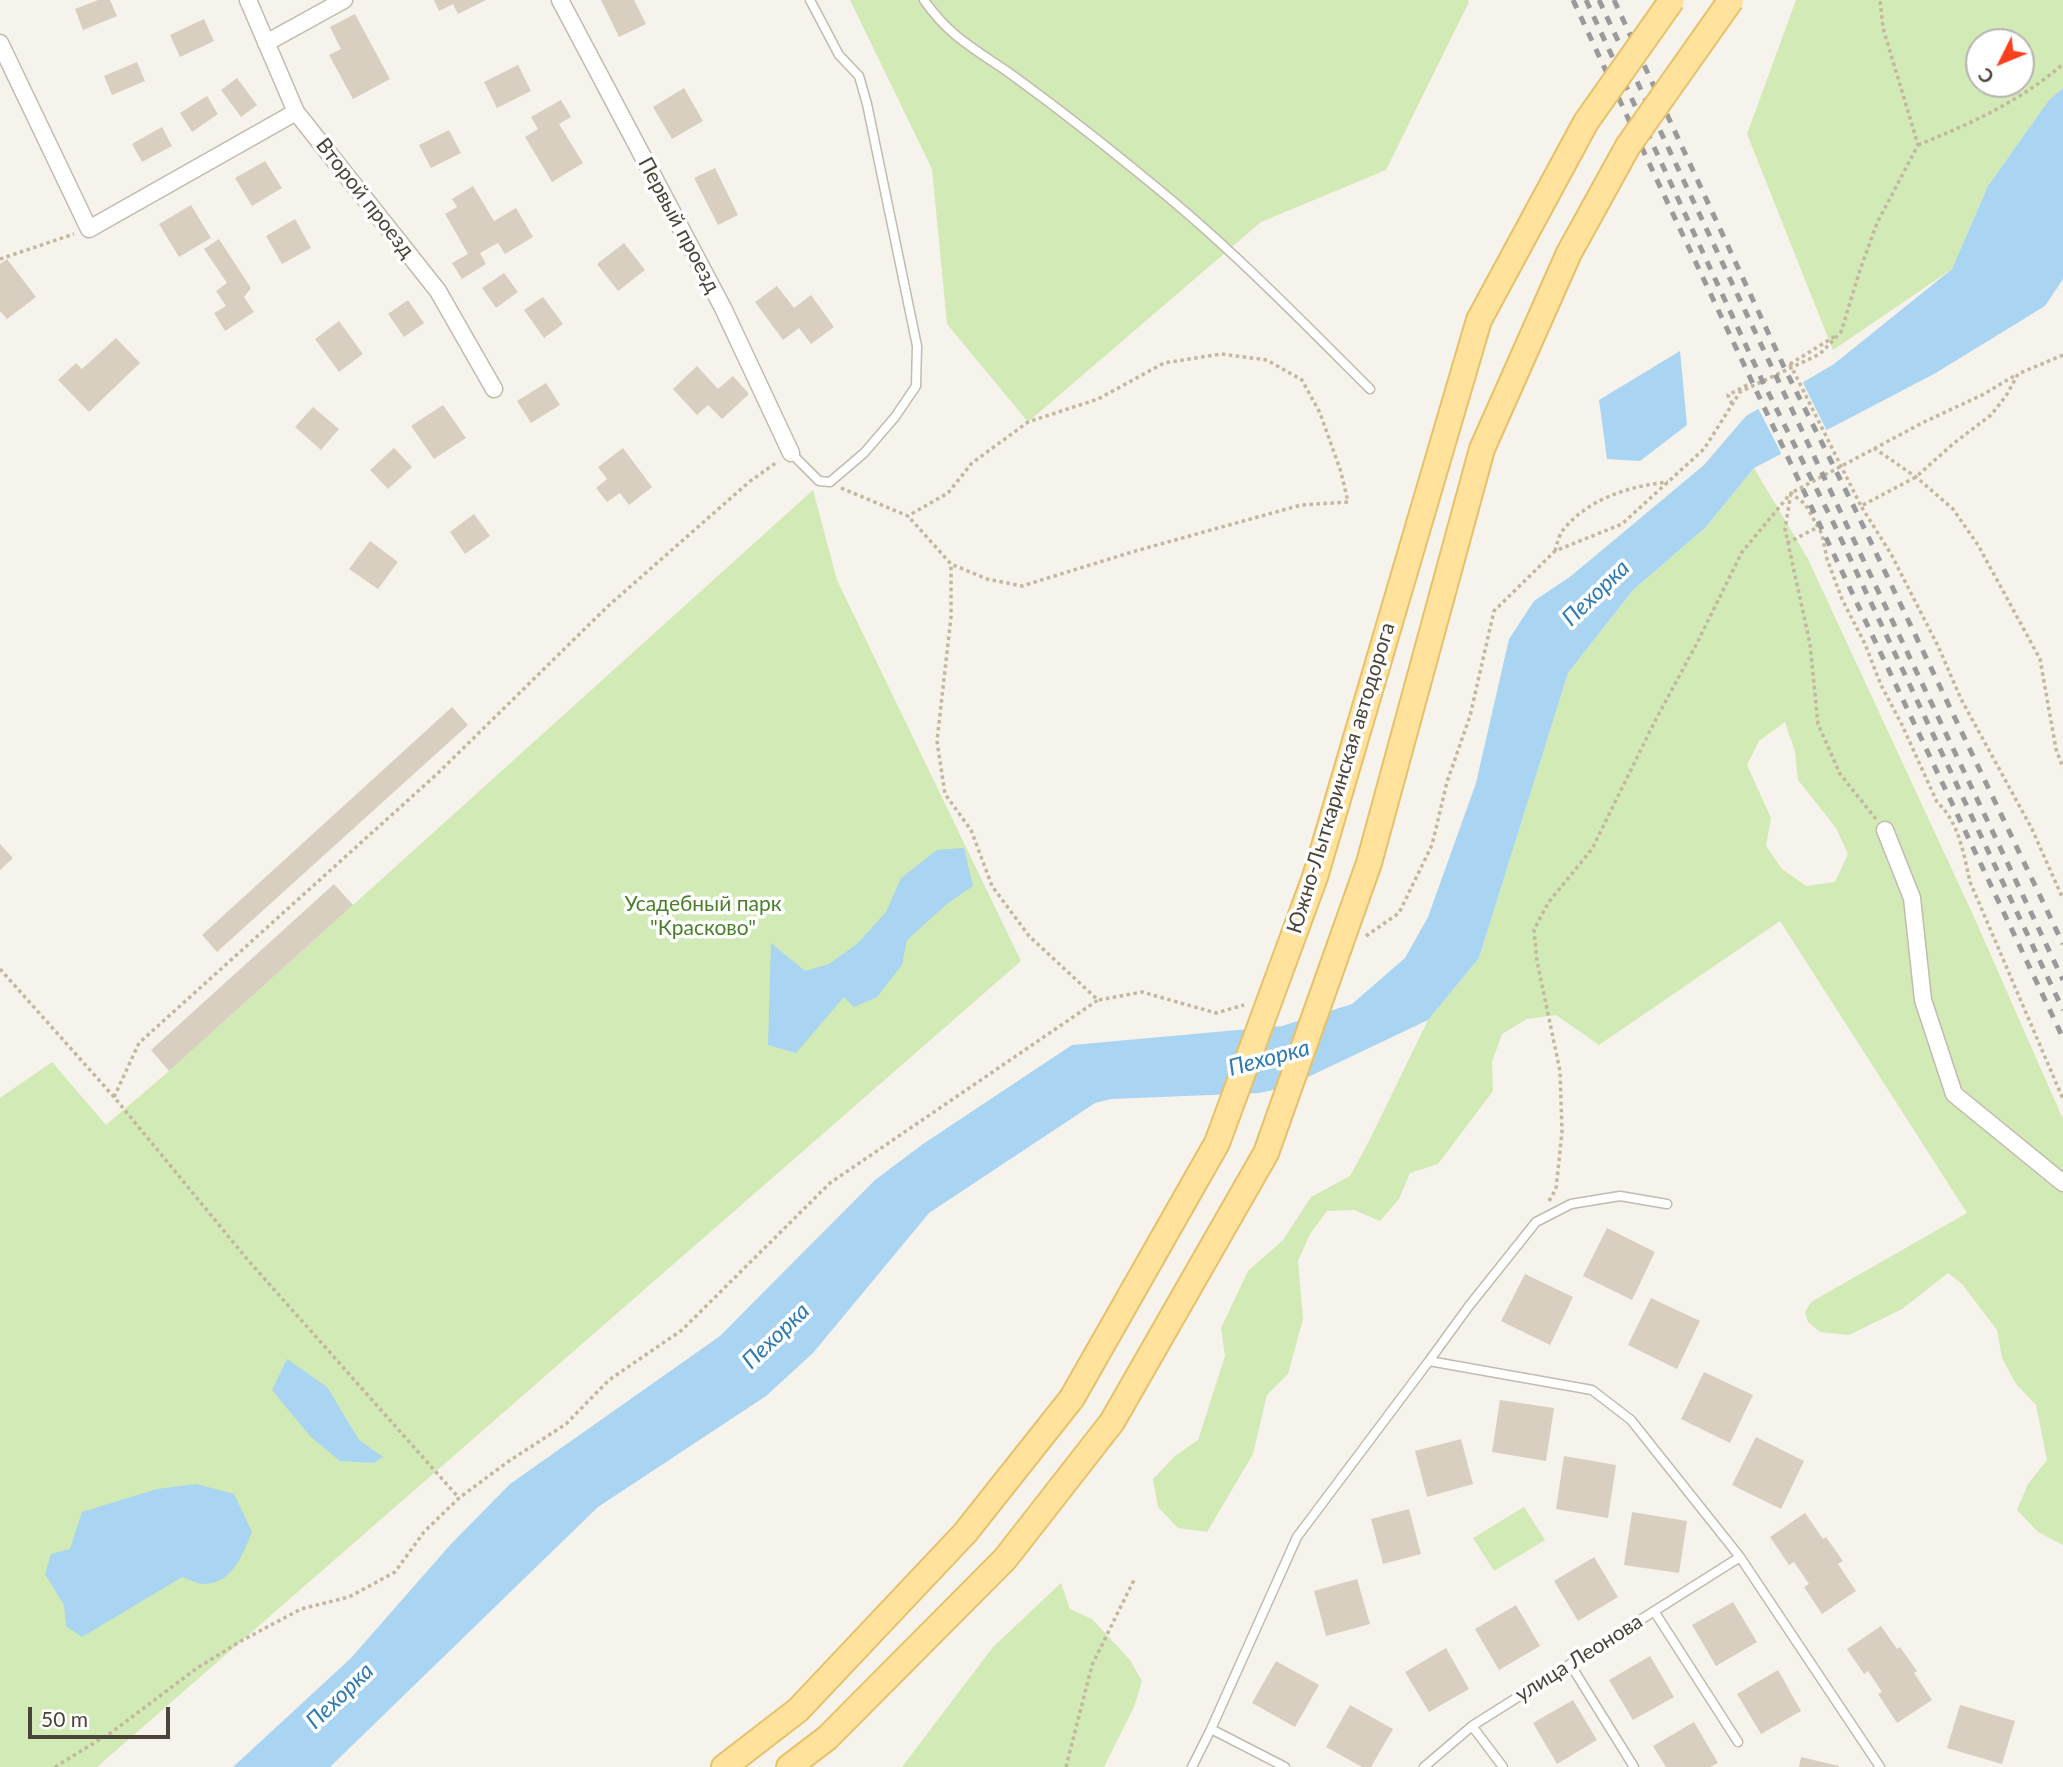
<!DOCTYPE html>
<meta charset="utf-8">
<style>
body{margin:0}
#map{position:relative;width:2063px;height:1767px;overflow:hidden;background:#f6f3ec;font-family:Lato,sans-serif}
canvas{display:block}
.north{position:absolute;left:1965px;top:28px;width:70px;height:70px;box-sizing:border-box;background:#fff;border:2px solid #b7b4b0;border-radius:50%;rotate:227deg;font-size:19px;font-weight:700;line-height:28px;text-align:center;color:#4b4439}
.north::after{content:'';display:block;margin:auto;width:24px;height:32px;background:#fc3f1d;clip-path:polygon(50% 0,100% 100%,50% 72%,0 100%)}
.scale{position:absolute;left:28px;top:1707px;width:142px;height:32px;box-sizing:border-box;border:4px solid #4b4439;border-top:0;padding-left:9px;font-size:21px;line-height:24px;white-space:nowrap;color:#4b4439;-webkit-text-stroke:5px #fff;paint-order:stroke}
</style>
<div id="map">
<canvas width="2063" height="1767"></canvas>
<div class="north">С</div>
<div class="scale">50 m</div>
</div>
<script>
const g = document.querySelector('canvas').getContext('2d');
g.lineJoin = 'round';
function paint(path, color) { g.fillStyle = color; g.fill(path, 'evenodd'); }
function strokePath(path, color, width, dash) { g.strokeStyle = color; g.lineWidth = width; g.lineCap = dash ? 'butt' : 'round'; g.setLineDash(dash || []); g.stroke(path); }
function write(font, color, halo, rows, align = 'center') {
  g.font = font + ' Lato,sans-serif'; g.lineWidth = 7; g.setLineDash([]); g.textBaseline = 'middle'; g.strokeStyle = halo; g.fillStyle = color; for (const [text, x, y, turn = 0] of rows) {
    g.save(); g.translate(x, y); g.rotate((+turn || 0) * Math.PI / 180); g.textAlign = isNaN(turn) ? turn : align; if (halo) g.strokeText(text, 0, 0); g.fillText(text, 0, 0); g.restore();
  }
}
paint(new Path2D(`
 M850 0H1468L1469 2 1386 170 1261 222 1028 422 947 324 932 169Z
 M1796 0H2063V88L2049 100 1988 186 1952 269 1833 350 1747 134ZM1979 42H2021V84H1979Z
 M1754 468 1808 559 1974 917 2063 1119V1545L2038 1532 2017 1510 2028 1484 2047 1460 2036 1405 2016 1384 2002 1358 1997 1330 1962 1284 1948 1273 1902 1309 1849 1335 1820 1332 1808 1322 1805 1312 1811 1302 1967 1213 1780 921 1599 1045 1556 1015 1527 1019 1502 1034 1492 1062 1493 1091 1438 1164 1410 1173 1399 1199 1380 1221 1354 1210 1327 1211 1310 1234 1298 1261 1303 1319 1288 1374 1267 1395 1253 1454 1207 1532 1178 1528 1158 1507 1153 1479 1175 1456 1198 1440 1225 1356 1221 1328 1248 1271 1283 1240 1311 1197 1350 1176 1368 1143 1428 1020 1479 958 1568 673 1633 590 1705 528ZM1785 722 1795 752 1798 780 1836 828 1848 854 1835 882 1806 886 1782 869 1766 846 1771 818 1747 765 1759 741Z
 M813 490 837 580 1021 961 97 1767H0V1098L52 1062 106 1125 169 1071Z
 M1524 1507 1545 1540 1494 1571 1473 1538Z
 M1061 1583 1070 1609 1092 1619 1130 1660 1142 1681 1134 1707 1104 1767H902L993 1647Z`), '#d2eab5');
paint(new Path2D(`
 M2063 88V279L2045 306 1934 374 1754 468 1705 528 1633 590 1568 673 1479 958 1428 1020 1287 1087 1259 1093 1111 1099 1095 1103 929 1213 813 1353 766 1396 598 1507 330 1767H233L351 1658 451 1544 510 1484 720 1336 875 1180 923 1144 1072 1045 1282 1026 1352 1004 1405 958 1428 917 1476 783 1509 639 1534 601 1571 576 1704 465 1746 416 1834 364 1952 269 1988 186 2049 100Z
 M1680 351 1687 425 1640 461 1607 459 1599 400Z
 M964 848 973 886 948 903 907 940 902 965 877 997 854 1007 844 997 796 1053 768 1045 771 943 805 971 829 964 857 944 886 912 901 878 937 850Z
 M287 1359 327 1387 359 1440 383 1457 374 1463 340 1461 310 1436 272 1390Z
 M196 1484 234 1494 252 1532C242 1555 233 1583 204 1584 197 1584 188 1579 182 1577L82 1637 66 1626 64 1605 45 1574 51 1554 70 1549 82 1512 157 1489Z`), '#a9d4f2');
paint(new Path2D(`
 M1801 379 1828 433 1783 457 1757 406Z`), '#f6f3ec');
paint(new Path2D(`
 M98 0H110L117 16 83 30 75 9Z
 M434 0H486L458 14 453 4 439 11Z
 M601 0H634L646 24 619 37Z
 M355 14 390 79 353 99 329 55 341 49 330 27Z
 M204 19 214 41 180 57 170 35Z
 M137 62 145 81 112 95 104 76Z
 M518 65 531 91 497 108 484 82Z
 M237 78 257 105 241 117 221 90Z
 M684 88 703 121 672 139 653 107Z
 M207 96 218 114 192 132 180 113Z
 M561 100 571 117 559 124 583 163 552 182 525 137 538 129 531 117Z
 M162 127 172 146 142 162 132 144Z
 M449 130 461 153 431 168 419 145Z
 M265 161 282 188 252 206 235 178Z
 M715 168 738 215 718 225 694 178Z
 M473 186 494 221 516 208 533 237 505 254 498 243 480 253 486 264 462 279 452 263 468 254 445 214 457 207 452 199Z
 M191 205 211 238 179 257 159 224Z
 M295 219 311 248 282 264 266 236Z
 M219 239 251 288 244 297 254 312 225 331 214 313 226 306 216 291 227 283 204 249Z
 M624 243 645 270 618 291 597 264Z
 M7 259 36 297 7 319 0 311V264Z
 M504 273 518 292 496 308 482 288Z
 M777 286 794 308 811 295 834 327 811 344 799 328 783 340 755 302Z
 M543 297 563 324 544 338 524 310Z
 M408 300 424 323 404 337 388 314Z
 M339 321 363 354 339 372 315 339Z
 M116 338 140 363 89 412 58 380 76 363 82 369Z
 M697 366 718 389 733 376 749 394 722 419 708 405 697 415 673 389Z
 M546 383 560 405 531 423 517 401Z
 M443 405 466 438 434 459 411 426Z
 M313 407 339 429 321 450 295 427Z
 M394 448 412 467 388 489 370 470Z
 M623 448 652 487 629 505 620 493 607 502 596 488 607 479 598 467Z
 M474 514 490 536 465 554 450 532Z
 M370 541 398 562 378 589 349 569Z
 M452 707 468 725 217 952 202 935Z
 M0 844 13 858 0 870Z
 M334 884 353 905 169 1071 151 1050Z
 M1607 1228 1655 1252 1632 1300 1583 1276Z
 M1525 1274 1573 1297 1550 1345 1501 1321Z
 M1651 1298 1700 1321 1677 1369 1628 1345Z
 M1704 1372 1753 1395 1730 1443 1681 1419Z
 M1500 1400 1554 1408 1546 1461 1492 1452Z
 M1756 1437 1804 1461 1781 1509 1732 1485Z
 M1461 1439 1473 1484 1427 1497 1415 1451Z
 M1564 1456 1616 1465 1608 1518 1556 1509Z
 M1409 1509 1421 1554 1383 1564 1371 1519Z
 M1632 1512 1687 1521 1679 1573 1624 1565Z
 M1805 1513 1823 1539 1826 1537 1843 1561 1838 1564 1856 1591 1822 1614 1804 1587 1809 1584 1794 1562 1789 1565 1770 1537Z
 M1594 1557 1618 1597 1578 1621 1554 1581Z
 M1357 1579 1370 1624 1326 1636 1314 1591Z
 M1733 1602 1757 1642 1716 1666 1692 1625Z
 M1516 1605 1540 1646 1499 1670 1475 1629Z
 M1881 1626 1897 1649 1900 1647 1917 1671 1914 1673 1932 1700 1897 1723 1878 1694 1882 1692 1868 1671 1864 1674 1847 1649Z
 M1446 1648 1469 1689 1429 1712 1405 1672Z
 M1650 1656 1674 1697 1633 1720 1609 1680Z
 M1276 1661 1319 1685 1295 1727 1252 1703Z
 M1778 1670 1801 1711 1761 1734 1737 1694Z
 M1573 1700 1597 1740 1557 1764 1533 1723Z
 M1350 1705 1393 1729 1371 1767H1362L1326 1747Z
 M1960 1705 2015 1721 2002 1764 1947 1748Z
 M1694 1722 1718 1763 1710 1767H1666L1653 1746Z
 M1801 1757 1839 1766V1767H1799Z`), '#d8cfc1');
const lane = new Path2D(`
 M924 0C949 36 973 48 1008 72 1055 106 1101 142 1146 179 1226 243 1298 317 1370 389
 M791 453 819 481 830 482 864 453 895 417 916 386 917 346 867 104 859 76 839 55 810 0
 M1429 1361 1469 1306 1536 1222 1571 1204 1620 1196 1667 1204
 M1654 1611 1738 1742
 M1570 1664 1634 1767
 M1472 1726 1503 1767
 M1211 1729 1297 1537 1429 1361 1592 1390 1631 1420 1740 1557 1880 1767
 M1192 1767 1211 1729 1285 1767
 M1424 1767 1472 1726 1740 1557`);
const street = new Path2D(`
 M248 0 296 112 438 291 494 389
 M560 0 723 308 791 453
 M0 43 89 229 296 112
 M266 43 344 0
 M1885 830 1912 898 1923 1000 1954 1094 2063 1183`);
const primary = new Path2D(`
 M724 1767 798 1710 965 1533 1072 1398
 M789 1767 827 1738 1005 1559 1112 1422`);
strokePath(lane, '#c2bbae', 11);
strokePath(street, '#c2bbae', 19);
strokePath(primary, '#e6c16a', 28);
strokePath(new Path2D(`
 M1918 145C1972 123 2019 102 2063 64
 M0 259 74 234
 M2063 355 2018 374 2006 396 1991 415 1954 443 1916 477 1861 506 1891 554 1938 646 1961 699 2032 829 2063 899
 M1790 364 1837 335
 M1732 404 1728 395 1751 383
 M1874 448 1916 477 1953 509 1978 545 2040 659 2056 749 2063 768
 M841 488 908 516 948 493 972 463 1028 422 1098 399 1164 363 1221 354 1267 360 1302 380 1320 413 1341 472 1348 502 1301 505 1132 552 1022 586 987 579 951 564 908 516
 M1787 543 1822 525
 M1555 551C1557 544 1559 535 1563 530 1588 499 1629 486 1668 482
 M1876 819 1840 774 1818 724 1810 644 1785 529 1791 493 1924 422 1982 395 2016 375
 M1366 936 1399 913 1432 845 1447 782 1470 716 1494 611 1555 551 1622 524 1704 449 1740 392 1820 354 1841 332 1860 270 1877 223 1918 145 1883 28 1880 0
 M0 969 114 1097 247 1259 459 1498
 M1099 1000 1142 992 1216 1013 1244 1005
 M114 1097 139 1043 437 774 607 607 749 482 777 462
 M1549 1201 1556 1189 1562 1132 1560 1071 1537 961 1534 930 1548 903 1592 849 1655 721 1696 645 1742 552 1791 493 1805 504 1822 534 1827 559 1842 599 1865 644 1881 685 1902 725 1937 802C1959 822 1964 855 1970 882L2063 1099
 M55 1767 112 1732 197 1668 241 1641 301 1609 349 1597 395 1572 424 1532 459 1498 509 1461 566 1424 609 1380 682 1330 830 1183 1098 1000 1029 936 992 886 971 830 945 794 937 741 951 617V564
 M1066 1767 1092 1665 1134 1580`), '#c4b79f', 3.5, [3.5, 3.5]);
strokePath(lane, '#fff', 8);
strokePath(street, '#fff', 16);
strokePath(primary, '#ffe39c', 24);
strokePath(new Path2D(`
 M1573 0C1734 347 1900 692 2063 1038
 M1586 0 1761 378 1832 520 2063 1010
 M1599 0C1752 328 1908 653 2063 980
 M1614 0 1784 367 1855 509 2063 944`), '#9a9a9a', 5, [9, 9]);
const primaryBridge = new Path2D(`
 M1072 1398 1217 1143 1315 877 1479 320 1586 122 1672 0
 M1112 1422 1266 1153 1369 863 1482 449 1569 253 1628 146 1731 0`);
strokePath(primaryBridge, '#e6c16a', 28, []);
strokePath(new Path2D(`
 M1790 364 1861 506`), '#c4b79f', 3.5, [3.5, 3.5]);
strokePath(primaryBridge, '#ffe39c', 24);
write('21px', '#4b4439', '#fff', [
 ["Второй проезд",365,198,52],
 ["Первый проезд",679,225,62],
 ["Южно-Лыткаринская автодорога",1341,778,-73],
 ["улица Леонова",1579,1658,-32]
]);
write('21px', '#4a7f2a', '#fff', [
 ["Усадебный парк",703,904],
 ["\"Красково\"",703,928]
]);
write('italic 23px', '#2e7ab2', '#fff', [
 ["Пехорка",1596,593,-44],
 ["Пехорка",1269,1058,-15],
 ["Пехорка",776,1336,-44],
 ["Пехорка",340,1696,-44]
]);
</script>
